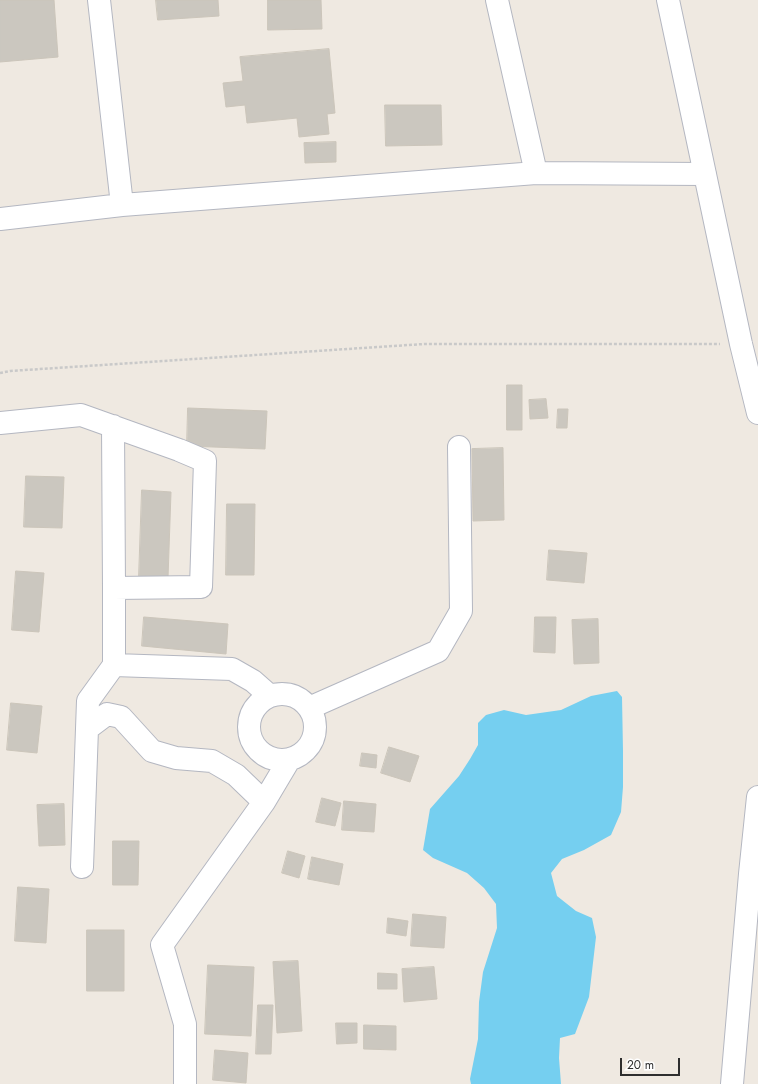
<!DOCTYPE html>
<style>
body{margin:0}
#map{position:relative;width:758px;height:1084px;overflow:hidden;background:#efe9e1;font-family:Jost,sans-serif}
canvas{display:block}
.scale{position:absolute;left:620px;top:1058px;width:60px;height:18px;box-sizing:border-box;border:2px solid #2e2e2e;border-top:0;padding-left:5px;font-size:12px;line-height:14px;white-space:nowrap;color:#2e2e2e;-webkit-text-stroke:3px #fff;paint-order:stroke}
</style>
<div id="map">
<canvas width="758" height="1084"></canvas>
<div class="scale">20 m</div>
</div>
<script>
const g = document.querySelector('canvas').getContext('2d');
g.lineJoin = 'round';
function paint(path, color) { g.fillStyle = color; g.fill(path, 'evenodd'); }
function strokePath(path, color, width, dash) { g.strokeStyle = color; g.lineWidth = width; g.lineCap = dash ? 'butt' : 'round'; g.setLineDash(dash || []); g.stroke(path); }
paint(new Path2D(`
 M617 691 622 697 623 751V787L621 812 611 835 584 850 562 859 551 873 557 896 576 911 592 918 596 937 589 997 575 1034 560 1038 559 1058 561 1084H471L470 1079 478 1039 479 1002 483 972 497 928 496 904 484 888 467 873 433 858 423 850 430 809 459 776 470 759 478 745V723L486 715 504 710 526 715 561 710 591 696Z`), '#75cff0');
const building = new Path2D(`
 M0 0H54L58 57 0 62Z
 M156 0H218L219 16 158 20Z
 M268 0H321L322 29 268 30Z
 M329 49 335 113 327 114 329 134 299 137 297 118 247 123 245 105 226 107 223 83 243 81 240 57Z
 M385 105H441L442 145 386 146Z
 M336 142V162L305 163 304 143Z
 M507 385H522V430H507Z
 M546 399 548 418 530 419 529 400Z
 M188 408 267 411 265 449 187 446Z
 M558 409H568L567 428H557Z
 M503 448 504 520 473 521 472 449Z
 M26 476 64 477 62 528 24 527Z
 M142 490 171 492 168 578 139 577Z
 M227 504H255L254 575H226Z
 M549 550 587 553 584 583 547 580Z
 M16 571 44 573 39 632 12 630Z
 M144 617 228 624 226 654 142 646Z
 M535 617H556L555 653 534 652Z
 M598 619 599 663 574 664 572 620Z
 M11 703 42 706 37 753 7 750Z
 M389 747 419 756 410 782 381 773Z
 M362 753 377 755 376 768 360 766Z
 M322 798 341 803 335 826 316 822Z
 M344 801 376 804 374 832 342 830Z
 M64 804 65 845 39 846 37 805Z
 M113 841H139L138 885H113Z
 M288 851 305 856 299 878 282 873Z
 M312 857 343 864 339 885 308 879Z
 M18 887 49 889 46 943 15 941Z
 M413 914 446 917 444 948 411 946Z
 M388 918 408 921 406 936 387 933Z
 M87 930H124V991H87Z
 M298 961 302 1031 277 1033 273 962Z
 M208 965 254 967 251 1036 205 1034Z
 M434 967 437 999 404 1002 402 969Z
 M378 973 397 974V989H378Z
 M258 1005H273L271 1054H256Z
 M336 1023H357V1043L337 1044Z
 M364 1025 396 1026V1050L364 1049Z
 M215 1050 248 1053 246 1083 213 1080Z`);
paint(building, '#cbc7bf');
strokePath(building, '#cbc5ba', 1);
const minor = new Path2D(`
 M99 0 122 205
 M497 0 536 173
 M668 0 741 344 758 413
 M0 219 122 205 536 173 705 174
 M0 423 81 415 179 450 205 461 201 587 114 588 113 426
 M114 665 232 669 253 681 270 696
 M249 727a33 33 0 1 1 66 0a33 33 0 1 1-66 0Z
 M309 708 438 651 461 611 459 447
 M87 729 107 714 121 717 152 751 176 758 212 761 236 775 264 802 289 760
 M82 867 88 701 114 665V588
 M185 1084V1024L162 945 264 802
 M732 1084 750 874 758 797`);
strokePath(minor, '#b4b7c1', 24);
strokePath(new Path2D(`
 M0 373 10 371 424 344H720`), '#c9c9c9', 2.5, [3, 2]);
strokePath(minor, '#fff', 22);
</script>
